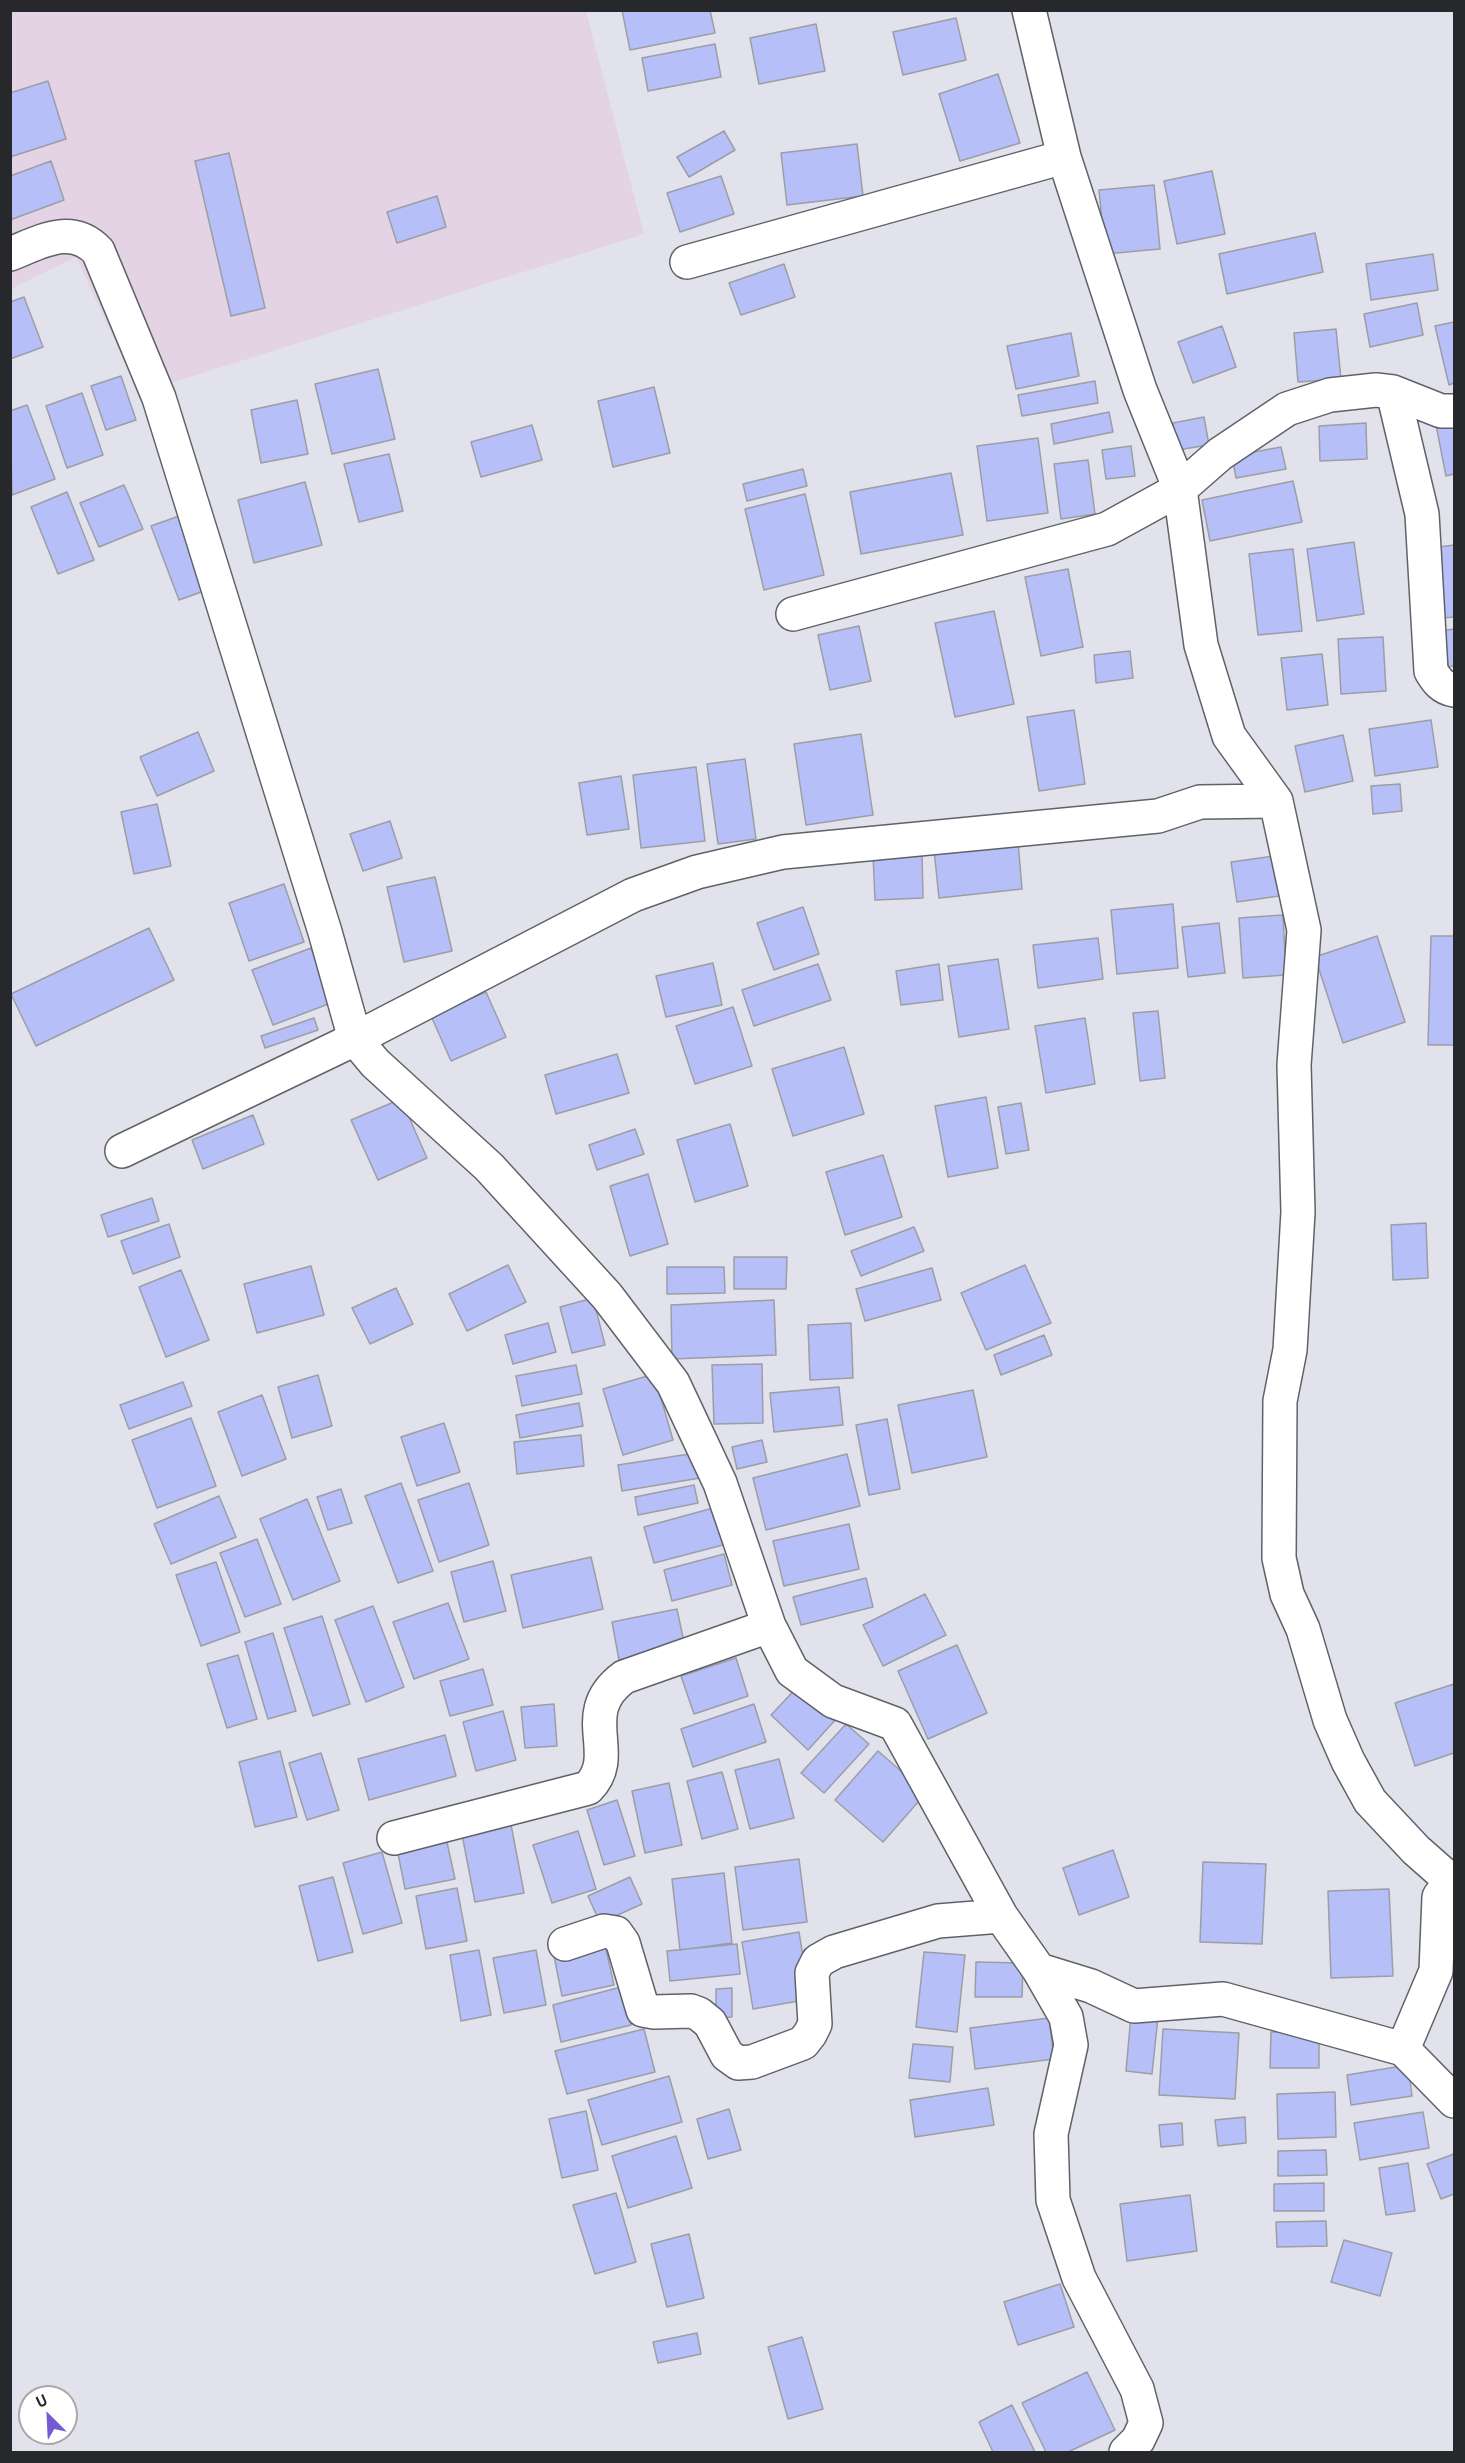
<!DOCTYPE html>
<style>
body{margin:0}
#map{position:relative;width:1465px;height:2463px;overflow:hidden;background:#e1e2eb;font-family:"PT Sans",sans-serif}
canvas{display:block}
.frame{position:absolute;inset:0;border:12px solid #27282b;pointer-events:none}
.north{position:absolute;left:18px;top:2385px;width:60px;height:60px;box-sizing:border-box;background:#fff;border:2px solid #a9a9aa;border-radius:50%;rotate:336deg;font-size:16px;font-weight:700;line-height:24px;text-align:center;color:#27282b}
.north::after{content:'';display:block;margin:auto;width:21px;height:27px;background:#755ad4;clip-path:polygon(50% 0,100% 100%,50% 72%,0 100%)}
</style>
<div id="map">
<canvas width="1465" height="2463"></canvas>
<div class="frame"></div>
<div class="north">U</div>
</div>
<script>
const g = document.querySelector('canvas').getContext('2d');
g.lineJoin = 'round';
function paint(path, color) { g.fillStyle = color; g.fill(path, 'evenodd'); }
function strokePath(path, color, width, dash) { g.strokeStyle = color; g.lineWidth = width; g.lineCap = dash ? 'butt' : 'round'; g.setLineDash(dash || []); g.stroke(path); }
paint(new Path2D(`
 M11 11H586L644 234 139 393 76 257 11 289Z`), '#e4d3e4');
const building = new Path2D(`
 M622 10H710L715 33 630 50Z
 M956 18 966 60 903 75 893 32Z
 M816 24 825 71 759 84 750 38Z
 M715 44 721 77 648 91 642 58Z
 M998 74 1020 143 960 161 939 94Z
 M48 81 66 139 10 157V93Z
 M724 131 735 150 689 177 677 157Z
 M857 144 863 196 787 205 781 153Z
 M229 153 265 308 231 316 195 161Z
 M51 161 64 200 10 220V176Z
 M1212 171 1225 234 1177 244 1164 181Z
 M721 176 734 214 680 232 667 193Z
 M1154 185 1160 249 1105 254 1099 190Z
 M437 196 446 227 397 243 387 212Z
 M1315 233 1323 272 1227 294 1219 254Z
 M1433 254 1438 290 1371 300 1366 264Z
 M784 264 795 297 741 315 729 283Z
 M24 297 43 347 10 359V302Z
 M1417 303 1423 335 1370 347 1364 314Z
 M1454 322V383L1449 385 1435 326Z
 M1222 326 1236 367 1193 383 1178 342Z
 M1336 329 1341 379 1298 382 1294 333Z
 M1071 333 1079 376 1016 389 1007 346Z
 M378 369 395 439 332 454 315 384Z
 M121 376 136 420 106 430 91 386Z
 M1095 381 1098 403 1022 416 1018 395Z
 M654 387 670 453 613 467 598 401Z
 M82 393 103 455 67 468 46 406Z
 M297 400 308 454 261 463 251 410Z
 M27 405 55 479 12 495 10 411Z
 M1109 412 1113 432 1054 444 1051 424Z
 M1204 417 1209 445 1177 450 1173 423Z
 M1454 422V474L1446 476 1436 425Z
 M1366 423 1367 459 1320 461 1319 426Z
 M532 425 542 460 481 477 471 442Z
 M1038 438 1048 513 987 521 977 446Z
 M1131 446 1135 476 1106 479 1102 450Z
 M1281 447 1286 469 1236 478 1232 456Z
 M389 454 403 511 359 522 344 464Z
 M1088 460 1095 514 1061 519 1054 464Z
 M803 469 807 486 747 501 743 484Z
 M951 473 963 535 861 554 850 492Z
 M1293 481 1302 522 1210 541 1202 500Z
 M305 482 322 545 254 563 238 500Z
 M124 485 143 529 99 547 80 503Z
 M67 492 94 560 58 574 31 507Z
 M805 494 824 575 764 590 745 509Z
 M179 516 207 590 179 600 151 526Z
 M1354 542 1364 614 1317 621 1307 549Z
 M1454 545V617L1443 618 1432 548Z
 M1293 549 1302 631 1258 635 1249 554Z
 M1068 569 1083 647 1041 656 1025 577Z
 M994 611 1014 704 955 717 935 623Z
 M859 626 871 681 830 690 818 635Z
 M1454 629V666L1439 668 1434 632Z
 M1383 637 1386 691 1341 694 1338 639Z
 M1130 651 1133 678 1096 683 1094 655Z
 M1322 654 1328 705 1287 710 1281 658Z
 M1074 710 1085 784 1039 791 1027 717Z
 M1431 720 1438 767 1375 776 1369 729Z
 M198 732 214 771 157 796 140 757Z
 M861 734 873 815 806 825 794 744Z
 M1343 735 1353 781 1305 792 1295 746Z
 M745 759 756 839 718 844 707 764Z
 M696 767 705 841 641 848 633 775Z
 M621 776 629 829 587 835 579 783Z
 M1400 784 1402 811 1373 814 1371 786Z
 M157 804 171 866 134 874 121 812Z
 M390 821 402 858 363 871 350 834Z
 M1018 842 1022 889 939 898 934 850Z
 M922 853 923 898 875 900 873 855Z
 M1274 856 1279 896 1237 902 1231 862Z
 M435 877 452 951 404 962 387 887Z
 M284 884 304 942 249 961 229 903Z
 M1173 904 1178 968 1117 974 1111 910Z
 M803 907 819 954 774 970 757 923Z
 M1283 915 1286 975 1243 978 1239 918Z
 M1219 923 1225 973 1188 977 1182 927Z
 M149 928 174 980 36 1046 11 994Z
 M1377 936 1405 1022 1343 1043 1315 957Z
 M1431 936H1454V1045H1428Z
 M1098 938 1103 979 1038 988 1033 945Z
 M311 948 331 1003 273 1025 252 970Z
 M998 959 1009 1029 959 1037 948 966Z
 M713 963 722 1005 666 1017 656 976Z
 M818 964 831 1000 754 1026 742 990Z
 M939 964 943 1000 901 1005 896 971Z
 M486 992 506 1037 451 1061 431 1016Z
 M733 1007 752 1066 695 1084 676 1026Z
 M1158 1011 1165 1078 1140 1081 1133 1013Z
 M314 1018 318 1030 265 1048 261 1036Z
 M1085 1018 1095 1084 1046 1093 1035 1026Z
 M844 1047 864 1114 793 1136 772 1069Z
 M617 1054 629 1093 556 1114 545 1075Z
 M986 1097 998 1168 948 1177 935 1106Z
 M401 1099 427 1158 378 1180 351 1120Z
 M1021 1103 1029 1150 1006 1154 998 1107Z
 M253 1115 264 1144 203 1169 192 1140Z
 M730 1124 748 1186 695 1202 677 1140Z
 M635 1129 644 1154 597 1170 589 1145Z
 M883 1155 902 1217 845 1235 826 1172Z
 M648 1174 668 1244 630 1256 610 1186Z
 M152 1198 159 1221 108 1237 101 1215Z
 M1426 1223 1428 1278 1393 1280 1391 1225Z
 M169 1224 180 1257 133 1274 121 1241Z
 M914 1227 924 1251 861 1276 851 1251Z
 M734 1257H787L786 1289H734Z
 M508 1265 526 1302 467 1331 449 1294Z
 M1025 1265 1051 1323 986 1350 961 1293Z
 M311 1266 324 1315 257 1333 244 1284Z
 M667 1267H724L725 1293 667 1294Z
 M932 1268 941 1300 865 1321 856 1289Z
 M181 1270 209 1340 166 1357 139 1287Z
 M396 1288 413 1324 370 1344 352 1308Z
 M593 1298 605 1345 572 1353 560 1307Z
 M774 1300 776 1355 672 1359 671 1305Z
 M548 1323 556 1352 513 1364 505 1335Z
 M851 1323 853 1378 810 1380 808 1325Z
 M1044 1335 1052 1355 1001 1375 994 1355Z
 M762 1364 763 1423 714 1424 712 1365Z
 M576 1365 582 1394 522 1406 516 1376Z
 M654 1374 673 1440 623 1455 603 1389Z
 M318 1375 332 1426 292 1438 278 1387Z
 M183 1382 192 1406 129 1429 120 1405Z
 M839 1387 843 1425 774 1432 770 1393Z
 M973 1390 987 1457 912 1473 898 1405Z
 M262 1395 286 1459 242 1476 218 1412Z
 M579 1403 583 1426 520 1438 516 1415Z
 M191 1418 216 1486 157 1508 132 1440Z
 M887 1419 900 1489 869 1495 856 1425Z
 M444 1423 460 1472 417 1486 401 1437Z
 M581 1435 584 1466 517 1474 514 1442Z
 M762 1440 767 1462 737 1469 732 1447Z
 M696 1453 700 1478 622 1491 618 1465Z
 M847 1454 860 1506 766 1530 753 1478Z
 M401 1483 433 1571 398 1583 365 1496Z
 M469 1483 489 1545 439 1562 418 1500Z
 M694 1485 698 1503 638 1515 635 1497Z
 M341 1489 352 1523 328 1530 317 1497Z
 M219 1496 236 1537 171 1564 154 1524Z
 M307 1499 340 1581 293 1600 260 1519Z
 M713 1508 723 1545 654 1563 644 1527Z
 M849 1524 859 1569 784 1586 773 1541Z
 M257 1539 281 1604 245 1617 220 1553Z
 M724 1554 732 1585 672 1601 664 1570Z
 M591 1557 603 1609 523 1628 511 1575Z
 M493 1561 506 1611 464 1622 451 1572Z
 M216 1562 240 1632 201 1646 176 1575Z
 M866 1578 873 1607 801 1625 793 1597Z
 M925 1594 946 1635 883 1666 863 1625Z
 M448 1603 469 1659 414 1679 393 1622Z
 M373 1606 404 1687 366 1702 335 1620Z
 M677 1609 685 1647 619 1660 612 1622Z
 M322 1616 350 1704 313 1716 284 1628Z
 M273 1633 296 1711 268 1719 245 1642Z
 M957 1645 987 1713 928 1739 898 1671Z
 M238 1655 257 1719 227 1728 207 1664Z
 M736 1658 748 1696 694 1714 681 1676Z
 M483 1669 493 1705 450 1716 440 1681Z
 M801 1683 838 1717 808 1750 771 1715Z
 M1454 1684V1753L1415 1766 1395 1703Z
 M554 1704 557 1746 525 1748 521 1707Z
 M754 1704 766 1742 693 1767 681 1729Z
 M503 1711 516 1760 476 1771 463 1722Z
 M846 1724 869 1744 824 1793 801 1773Z
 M445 1735 456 1776 369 1800 358 1759Z
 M280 1751 297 1817 255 1827 239 1762Z
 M878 1751 926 1793 883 1842 835 1800Z
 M321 1753 339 1810 307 1820 289 1763Z
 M779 1759 794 1818 750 1829 735 1770Z
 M722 1772 738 1829 702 1839 687 1781Z
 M669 1783 682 1845 645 1853 632 1791Z
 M617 1800 635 1856 604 1865 587 1810Z
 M509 1814 524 1893 475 1902 460 1824Z
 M578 1831 596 1889 552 1903 533 1845Z
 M445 1833 455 1879 405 1889 396 1843Z
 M1113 1850 1129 1897 1079 1915 1063 1868Z
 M382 1852 402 1923 363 1934 343 1863Z
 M799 1859 807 1922 743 1930 735 1867Z
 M1203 1862 1266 1864 1262 1944 1200 1942Z
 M724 1873 732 1943 680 1950 672 1879Z
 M333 1877 353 1952 318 1961 299 1886Z
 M630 1877 642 1904 600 1923 588 1896Z
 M457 1888 467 1941 426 1949 416 1896Z
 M1389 1889 1393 1976 1331 1978 1328 1891Z
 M799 1932 810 1999 753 2009 742 1942Z
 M737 1944 740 1974 670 1981 667 1951Z
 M605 1945 614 1985 562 1996 554 1956Z
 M479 1950 491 2015 461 2021 450 1955Z
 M536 1950 546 2005 504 2013 493 1958Z
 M924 1952 965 1955 957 2032 916 2027Z
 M976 1962 1023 1963 1022 1997H975Z
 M621 1987 631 2025 561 2042 553 2005Z
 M732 1988V2017L716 2018V1989Z
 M1131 2015 1158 2017 1152 2074 1126 2071Z
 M1049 2018 1054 2059 975 2069 970 2028Z
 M644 2029 655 2072 567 2094 555 2051Z
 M1163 2029 1239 2033 1235 2099 1159 2095Z
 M1271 2032H1319V2068H1270Z
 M913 2044 953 2047 950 2082 909 2078Z
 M1408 2065 1412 2096 1351 2105 1347 2075Z
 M669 2076 682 2122 602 2145 588 2100Z
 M988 2088 994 2125 915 2137 910 2100Z
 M1335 2092 1336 2137 1278 2139 1277 2094Z
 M729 2109 741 2150 708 2159 697 2119Z
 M586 2111 598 2170 562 2178 549 2119Z
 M1423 2112 1429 2148 1360 2160 1354 2123Z
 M1245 2117 1246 2143 1218 2146 1215 2120Z
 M1182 2123 1183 2145 1161 2147 1159 2125Z
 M676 2136 692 2188 628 2208 612 2156Z
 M1326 2150 1327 2175 1278 2176V2151Z
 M1454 2154V2194L1441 2199 1427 2164Z
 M1408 2163 1415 2211 1386 2215 1379 2168Z
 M1324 2183V2211H1274V2184Z
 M616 2193 636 2262 595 2274 573 2205Z
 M1190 2195 1197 2251 1127 2261 1120 2204Z
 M1326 2221 1327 2246 1277 2247 1276 2222Z
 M689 2234 704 2298 667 2307 651 2244Z
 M1344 2240 1392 2253 1380 2296 1331 2282Z
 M1060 2284 1074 2327 1018 2345 1004 2302Z
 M697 2333 701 2354 658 2363 653 2342Z
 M802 2337 823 2409 788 2419 768 2347Z
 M1087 2372 1115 2430 1068 2452H1046L1022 2403Z
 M1012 2405 1035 2452H993L979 2422Z`);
paint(building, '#b6bff7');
strokePath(building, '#9c9ea6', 1.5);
const minor = new Path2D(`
 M10 254C41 242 71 223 98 251L159 398 325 932 355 1039 375 1063 489 1167 607 1296 673 1383 720 1483 769 1626 792 1671 833 1701 895 1724 1001 1916 1039 1970 1091 1986 1134 2006 1223 1999 1403 2049 1454 2101
 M687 262 1064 157
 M1393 392 1422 514 1431 671C1437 681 1442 688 1454 690
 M793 614 1107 529 1180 489 1220 454 1287 409 1330 395 1376 390 1393 392 1441 411H1454
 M1276 801 1304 930 1294 1065 1298 1212 1290 1350 1280 1401 1279 1558 1287 1594 1303 1629 1330 1720 1348 1761 1370 1801 1416 1850 1450 1880
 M122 1151 355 1039 633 895 697 872 783 852 1158 816 1200 802 1276 801 1229 736 1201 645 1180 489 1140 390 1064 157 1029 10
 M394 1838 588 1788C622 1754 574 1714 624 1677L769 1626
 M565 1944 604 1931 616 1933 623 1943 643 2010 654 2012 691 2011 699 2014 710 2023 727 2055 738 2063 752 2062 803 2043 810 2034 815 2024 812 1973 818 1961 834 1952 938 1921 1001 1916
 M1039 1970 1066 2017 1071 2045 1051 2134 1053 2200 1079 2278 1137 2389 1146 2423 1138 2440 1126 2452
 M1403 2049 1436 1971 1439 1897 1454 1877`);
strokePath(minor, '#606269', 36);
strokePath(minor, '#fff', 33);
</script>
